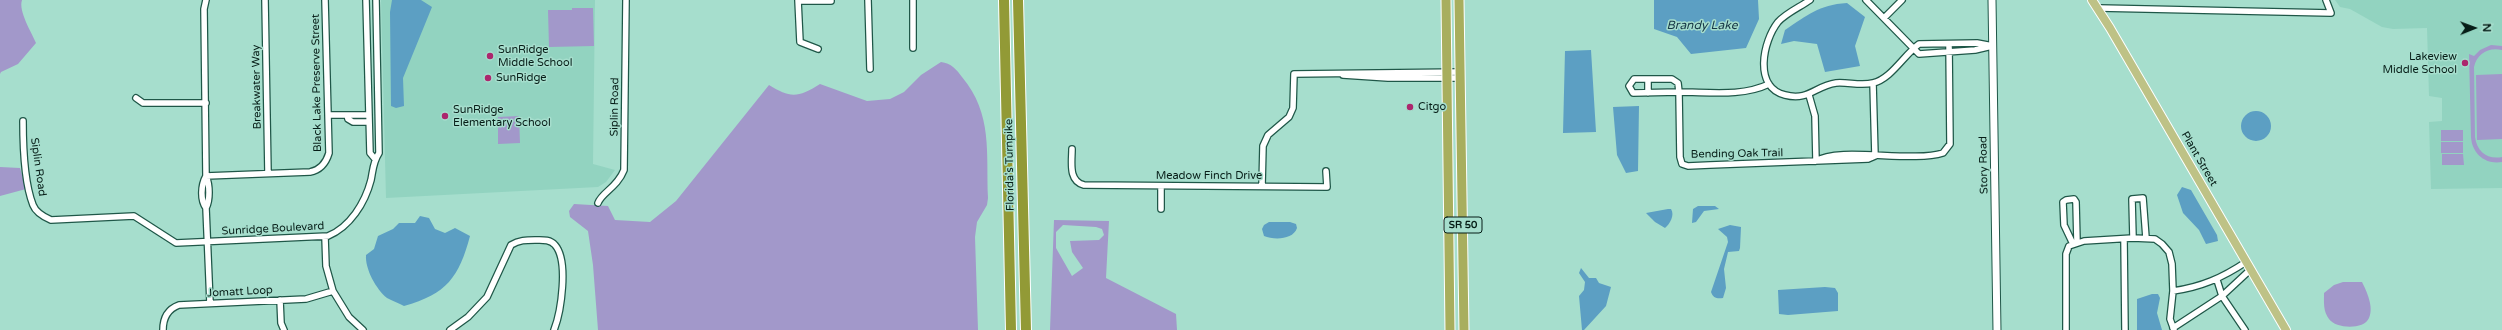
<!DOCTYPE html>
<style>
body{margin:0}
#map{position:relative;width:2502px;height:330px;overflow:hidden;background:#a6decd;font-family:"Varela Round",sans-serif}
canvas{display:block}
.north{position:absolute;left:2454px;top:8px;width:40px;height:40px;-webkit-text-stroke:3px #a6decd;paint-order:stroke;rotate:89deg;font-size:11px;font-weight:700;line-height:16px;text-align:center;color:#061d17}
.north::after{content:'';display:block;margin:auto;width:14px;height:18px;background:#061d17;clip-path:polygon(50% 0,100% 100%,50% 72%,0 100%)}
</style>
<div id="map">
<canvas width="2502" height="330"></canvas>
<div class="north">N</div>
</div>
<script>
const g = document.querySelector('canvas').getContext('2d');
g.lineJoin = 'round';
function paint(path, color) { g.fillStyle = color; g.fill(path, 'evenodd'); }
function strokePath(path, color, width, dash) { g.strokeStyle = color; g.lineWidth = width; g.lineCap = dash ? 'butt' : 'round'; g.setLineDash(dash || []); g.stroke(path); }
function write(font, color, halo, rows, align = 'center') {
  g.font = font + ' "Varela Round",sans-serif'; g.lineWidth = 3; g.setLineDash([]); g.textBaseline = 'middle'; g.strokeStyle = halo; g.fillStyle = color; for (const [text, x, y, turn = 0] of rows) {
    g.save(); g.translate(x, y); g.rotate((+turn || 0) * Math.PI / 180); g.textAlign = isNaN(turn) ? turn : align; if (halo) g.strokeText(text, 0, 0); g.fillText(text, 0, 0); g.restore();
  }
}
paint(new Path2D(`
 M381 0H595L593 164 615 170 606 182 598 187 386 198Z
 M2335 0H2502V188L2431 189 2429 122 2442 121V98L2429 96 2427 28 2393 29 2382 27 2350 9 2340 7Z`), '#92d3c0');
paint(new Path2D(`
 M0 0H22C18 11 32 33 36 43L18 64 1 72 0 74Z
 M572 8H593L594 46 549 47 548 10H572Z
 M2491 45 2502 46V50C2488 47 2477 54 2474 67L2475 137C2477 152 2488 160 2502 157V162C2486 165 2472 154 2471 137L2469 54 2474 56 2480 50Z
 M941 62C951 63 957 70 962 77 993 114 986 153 988 198L987 205 977 222 975 237 978 330H598L593 265 588 231 570 217 569 211 574 204 608 206 615 220 650 222 676 201 769 85C790 98 798 98 820 84L867 101 890 99 904 92 921 75Z
 M2502 74V139L2477 140 2476 75Z
 M519 116 520 143 498 144V117Z
 M2441 130H2463V141H2441Z
 M2441 142H2463V153H2441Z
 M2442 154H2463L2464 165H2442Z
 M0 167 20 168 26 189 0 196Z
 M1054 220 1109 221 1106 278 1176 314 1177 330H1050ZM1063 225 1096 227 1102 229 1104 235 1099 240 1070 241 1072 252 1083 268 1072 276 1056 248V232Z
 M2343 282H2362C2367 292 2374 307 2369 318 2364 330 2336 329 2329 319 2323 311 2324 303 2324 293L2334 285Z`), '#a298ca');
paint(new Path2D(`
 M392 0H421L432 7 403 78 404 106 396 108 391 106 390 12Z
 M1654 0H1758L1759 19 1746 48 1691 54 1677 37 1654 29Z
 M1847 3 1865 17 1855 46 1860 66 1825 72 1817 44 1794 41 1781 44 1785 30C1808 15 1818 5 1847 3Z
 M1591 50 1596 132 1563 133 1565 51Z
 M1639 106 1638 171 1626 173 1617 155 1613 107Z
 M2241 126a15 15 0 1 1 30 0a15 15 0 1 1-30 0Z
 M2182 187 2191 190 2217 235 2218 241 2206 244 2199 230 2183 213 2177 195Z
 M1698 206H1715L1719 209 1704 211 1696 222 1692 223 1693 209Z
 M1668 209H1671C1675 215 1670 224 1665 228L1655 222 1646 213Z
 M420 216 429 218 435 229 445 233 455 228 470 236C459 277 447 294 404 306 399 303 392 301 387 298 376 289 365 269 366 255L374 249 378 236 393 229 399 223H415Z
 M1269 222H1290L1296 224 1297 228C1293 240 1274 240 1264 236L1262 229 1264 225Z
 M1730 225 1741 227 1740 248 1739 251 1728 252 1724 269 1726 288 1723 298C1717 299 1713 298 1711 292L1728 242 1727 237 1718 229Z
 M1581 268 1589 278H1596L1599 283 1611 287 1606 306 1584 330H1582L1579 296 1584 290 1585 282 1579 273Z
 M1825 287 1835 288 1838 293V311L1788 315 1779 314 1778 290Z
 M2152 294H2158L2160 298 2157 313 2162 330H2137V299Z`), '#5c9fc3');
const minor = new Path2D(`
 M206 0 204 9 206 176 310 172C321 170 326 163 329 153L325 0
 M265 0 268 173
 M366 0 370 153 375 159
 M798 0 800 42 818 49
 M868 0 870 69
 M913 0V48
 M1810 0C1800 7 1786 13 1778 22 1763 41 1753 87 1785 95 1809 101 1815 86 1836 83 1848 82 1861 86 1873 83 1891 79 1904 55 1919 44L1977 43 1993 46
 M1866 0 1919 54 1975 50 1992 46
 M798 1H831
 M2099 8 2331 13 2326 0
 M1884 18 1902 0
 M1343 75 1388 78H1461
 M1634 79H1672L1678 83 1679 92 1633 93 1629 86Z
 M1648 79V93
 M1873 83 1875 156
 M1769 84C1742 97 1709 92 1679 92L1680 157 1682 164 1688 166 1710 165 1868 159 1875 156
 M1809 95 1815 116 1816 161
 M136 98 143 103H206
 M329 115H368
 M347 115 348 119 353 122H369
 M23 121C23 145 24 182 33 205 36 213 44 217 51 220L134 216 176 243 328 236C350 227 365 203 371 180 373 170 373 162 379 153L376 0
 M1072 149C1072 162 1068 181 1084 185L1327 187 1326 171
 M1816 161C1839 146 1911 163 1943 153L1950 144 1949 44
 M206 176C210 185 210 200 206 208L210 303
 M1262 186 1263 146 1268 135 1289 117 1293 108 1294 74 1461 72
 M598 203C602 192 617 188 624 170L626 0
 M206 208C200 200 201 185 206 176
 M1161 209V186
 M2133 238 2132 199 2143 198 2146 238
 M2124 239 2125 330
 M2073 244 2064 225 2063 202 2066 200 2074 199 2076 202 2077 242
 M2217 280 2222 296 2245 330
 M333 291 349 317 363 330
 M2173 291C2201 287 2222 278 2246 262
 M280 300 281 323 284 330
 M2173 328 2222 296 2250 270
 M163 330C163 318 168 309 179 305L306 299 333 291 326 266 325 237
 M450 330 468 317 487 297 511 245C519 240 526 240 535 240 542 240 550 239 555 245 569 261 561 312 554 330
 M2066 330V254L2069 246 2084 241 2133 238 2155 239 2162 244 2169 252 2172 264 2173 291 2170 319 2174 330`);
const tertiary = new Path2D(`
 M1992 0 1997 330`);
const primary = new Path2D(`
 M2092 0 2110 28 2286 330`);
const trunk = new Path2D(`
 M1446 0 1450 330
 M1459 0 1464 330`);
const motorway = new Path2D(`
 M1004 0 1011 330
 M1018 0 1026 330`);
strokePath(minor, '#1f5748', 8);
strokePath(tertiary, '#1f5748', 9);
strokePath(primary, '#fff', 10);
strokePath(trunk, '#fff', 11);
strokePath(motorway, '#fff', 12);
strokePath(minor, '#fff', 5.5);
strokePath(tertiary, '#fff', 7);
strokePath(primary, '#bec286', 8);
strokePath(trunk, '#a8ae5e', 9);
strokePath(motorway, '#929a36', 10);
for (const [x, y, r, color] of [
 [490,56,4,"#ac266d"],
 [2465,63,4,"#ac266d"],
 [488,78,4,"#ac266d"],
 [1410,107,4,"#ac266d"],
 [445,116,4,"#ac266d"]
]) { const dot = new Path2D(); dot.arc(x, y, r, 0, 2 * Math.PI); g.fillStyle = color; g.fill(dot); strokePath(dot, '#a6decd', 1.5); }
for (const [x, y, w] of [
 [1463,225,38]
]) { const box = new Path2D(); box.roundRect(x - w / 2, y - 8, w, 16, 3); g.fillStyle = '#a6decd'; g.fill(box); strokePath(box, '#061d17', 1); }
write('bold 10px', '#061d17', null, [
 ["SR 50",1463,225]
]);
write('11px', '#061d17', '#a6decd', [
 ["SunRidge",498,50],
 ["Middle School",498,63],
 ["Lakeview",2457,57,"right"],
 ["Middle School",2457,70,"right"],
 ["SunRidge",496,78],
 ["Citgo",1418,107],
 ["SunRidge",453,110],
 ["Elementary School",453,123]
], 'left');
write('11px', '#061d17', '#a6decd', [
 ["Black Lake Preserve Street",317,83,-91],
 ["Breakwater Way",257,87,-91],
 ["Siplin Road",615,107,-89],
 ["Bending Oak Trail",1737,154,-1],
 ["Plant Street",2199,159,60],
 ["Florida's Turnpike",1010,165,-91],
 ["Story Road",1984,165,-91],
 ["Siplin Road",38,167,82],
 ["Meadow Finch Drive",1209,176],
 ["Sunridge Boulevard",273,229,-3],
 ["Jomatt Loop",240,292,-3]
]);
write('italic 12px', '#163646', '#a6decd', [
 ["Brandy Lake",1702,26]
]);
</script>
